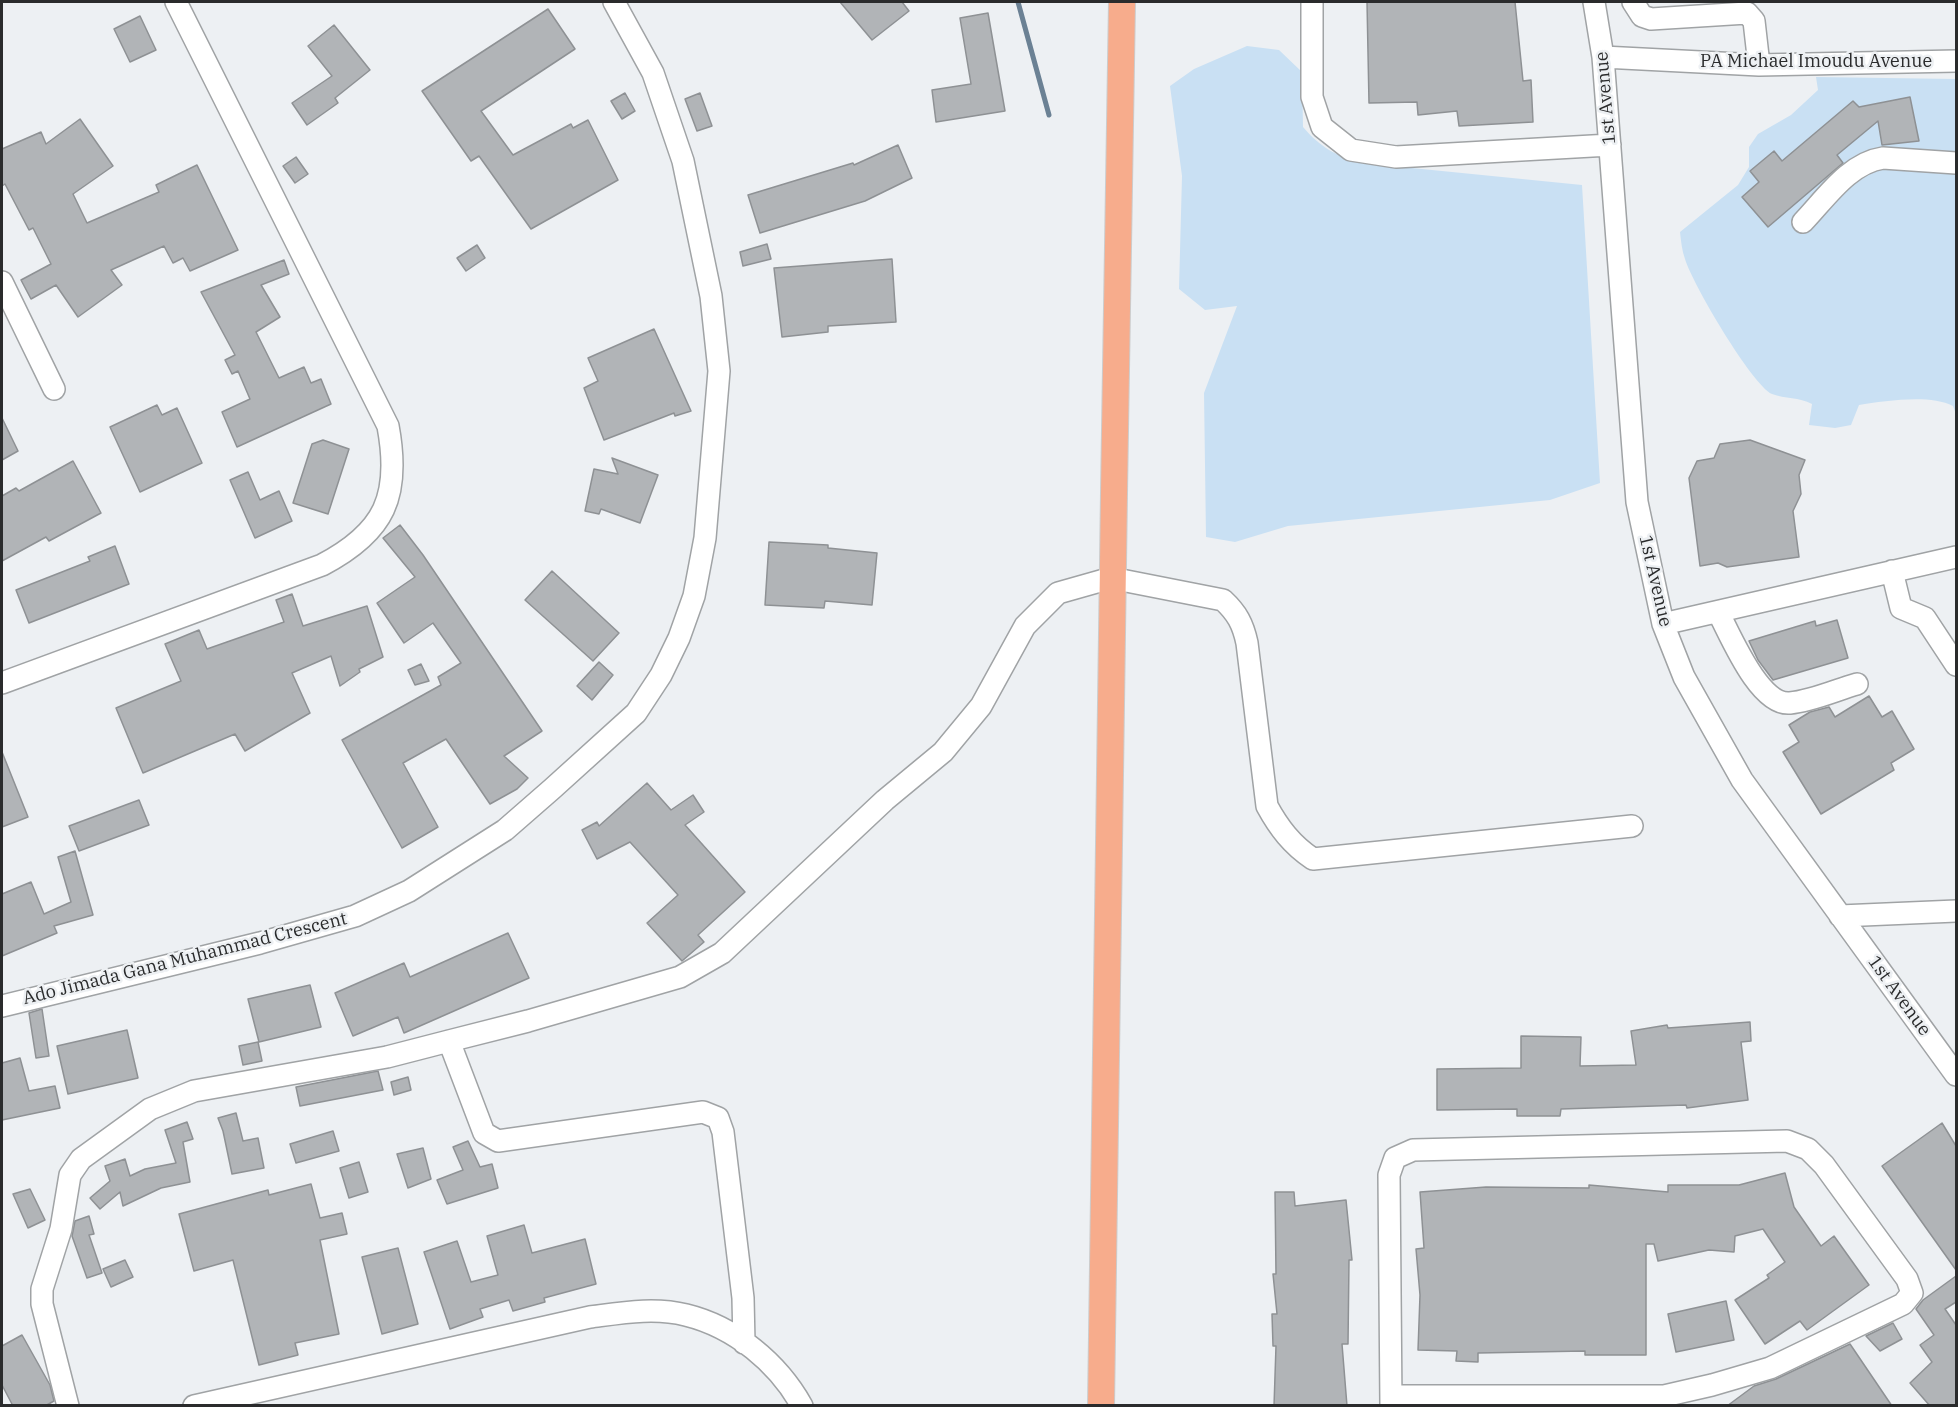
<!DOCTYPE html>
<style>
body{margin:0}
#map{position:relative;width:1958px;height:1407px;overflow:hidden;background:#edf0f3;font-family:"IBM Plex Serif",serif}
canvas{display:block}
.frame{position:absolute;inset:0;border:3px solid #2a2b2c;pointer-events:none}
</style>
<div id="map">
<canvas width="1958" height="1407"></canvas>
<div class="frame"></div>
</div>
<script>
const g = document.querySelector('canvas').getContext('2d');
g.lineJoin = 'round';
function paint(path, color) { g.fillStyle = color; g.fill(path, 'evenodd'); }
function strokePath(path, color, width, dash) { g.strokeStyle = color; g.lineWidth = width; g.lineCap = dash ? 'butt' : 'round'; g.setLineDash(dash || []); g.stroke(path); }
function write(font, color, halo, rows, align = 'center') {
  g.font = font + ' "IBM Plex Serif",serif'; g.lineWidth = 5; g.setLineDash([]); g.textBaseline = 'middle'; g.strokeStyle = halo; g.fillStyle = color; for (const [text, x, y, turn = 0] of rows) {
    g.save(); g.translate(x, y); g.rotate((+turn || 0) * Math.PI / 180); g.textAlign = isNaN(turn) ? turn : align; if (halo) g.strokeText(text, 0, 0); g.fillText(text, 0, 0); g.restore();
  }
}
paint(new Path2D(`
 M1247 46 1279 50 1302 72 1303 127C1320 147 1336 156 1362 163L1582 185 1600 483 1550 500 1288 526 1235 542 1206 537 1204 393 1237 306 1205 310 1179 289 1182 176 1170 86 1194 69Z
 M1816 77 1956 79V414L1953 406C1930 394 1885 401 1859 405L1851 425 1835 428 1809 425 1812 404C1799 397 1785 399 1772 394 1752 385 1692 283 1685 259 1682 251 1681 241 1680 232L1738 185 1749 167V147L1758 134 1791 115 1818 90Z`), '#c9e0f3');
strokePath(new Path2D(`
 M1018 2 1049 115`), '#6b8194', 5);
const building = new Path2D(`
 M840 2H902L909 11 872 40Z
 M1367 2H1515L1523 81 1531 80 1533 122 1459 126 1457 111 1418 115 1417 102 1369 103Z
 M548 9 575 49 481 111 513 155 571 124 573 128 588 120 618 180 531 229 479 156 471 161 422 91Z
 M988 13 1005 111 936 122 932 90 971 84 960 18Z
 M140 16 156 50 130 62 114 29Z
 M334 25 370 70 335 98 338 103 307 125 292 103 332 76 308 46Z
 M625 93 635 111 622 119 611 101Z
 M700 93 712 126 697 131 685 99Z
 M1910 97 1919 141 1882 145 1878 121 1837 155 1843 163 1768 227 1742 197 1759 182 1750 171 1774 151 1782 161 1853 101 1859 107Z
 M80 119 113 166 73 194 87 223 159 192 156 185 197 165 238 250 190 271 183 258 173 263 164 246 111 270 122 285 78 317 56 285 31 299 21 280 51 264 33 228 29 230 5 184 2 186V149L41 132 46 144Z
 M898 145 912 178 865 201 760 233 748 195 853 163 854 165Z
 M296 157 308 174 295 183 283 166Z
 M767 244 771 259 743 266 740 252Z
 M477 245 485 258 466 271 457 258Z
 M892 259 896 322 828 326V332L782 337 774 268Z
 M284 260 289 274 261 285 280 317 256 332 279 378 304 367 311 383 321 379 331 404 237 447 222 412 250 399 238 371 232 374 225 360 235 355 201 292Z
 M654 329 691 411 675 416 674 413 604 440 584 388 598 381 588 358Z
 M157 405 162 415 177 408 202 463 140 492 110 427Z
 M2 418 18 451 2 460Z
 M323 440 349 449 328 514 293 503 312 444Z
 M1750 440 1805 460 1799 475 1801 494 1793 511 1799 557 1727 567 1718 563 1700 566 1689 478 1697 461 1714 458 1720 444Z
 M612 458 658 475 640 523 601 509 599 514 585 511 594 469 618 474Z
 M73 461 101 513 49 541 46 537 2 561V496L16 488 19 491Z
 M248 472 260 500 279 491 292 521 255 538 230 480Z
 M400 525 423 555 542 731 504 756 528 778 517 789 490 804 446 739 403 763 438 827 402 848 342 740 441 685 438 677 461 663 433 623 404 643 377 603 415 577 383 538Z
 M769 542 828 545V548L877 553 872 605 825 601 824 608 765 605Z
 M115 546 129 584 29 623 16 590 90 561 88 557Z
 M552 571 619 633 593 661 525 600Z
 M292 594 303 626 367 606 383 657 359 669 360 672 340 686 331 656 292 673 310 713 245 751 235 734 143 773 116 708 181 681 165 644 199 630 207 649 284 622 276 600Z
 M1837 620 1848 658 1773 680 1758 660 1749 641 1815 621 1816 626Z
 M599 662 613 675 592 700 577 686Z
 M421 664 429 681 415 685 408 670Z
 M1869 696 1882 717 1892 711 1914 749 1891 763 1894 770 1821 814 1783 752 1799 742 1789 725 1810 712 1829 707 1835 717Z
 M2 752 28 817 2 827Z
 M647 783 671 810 693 795 704 812 685 825 745 892 698 935 704 942 682 961 647 923 678 895 630 842 597 859 582 830 597 822 599 826Z
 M139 800 149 825 79 851 69 826Z
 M75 851 93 915 54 926 57 933 2 956V894L31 882 44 914 71 902 58 857Z
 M508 933 529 978 404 1033 398 1017 353 1036 335 993 404 963 410 977Z
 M310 985 321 1027 259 1042 248 999Z
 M42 1009 49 1056 36 1058 29 1013Z
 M1750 1022 1751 1041 1741 1042 1748 1100 1687 1108 1686 1105 1561 1109 1560 1116H1517V1109L1437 1110V1069L1521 1068V1036L1581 1037 1580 1066 1636 1065 1631 1031 1667 1025 1668 1028Z
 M127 1030 138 1078 68 1094 57 1046Z
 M258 1042 262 1061 243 1065 239 1046Z
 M20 1058 29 1091 55 1086 60 1108 2 1120V1063Z
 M378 1071 383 1090 300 1106 296 1087Z
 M408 1077 411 1090 394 1095 391 1082Z
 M236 1113 243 1141 258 1138 264 1168 232 1174 223 1131 218 1118Z
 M187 1122 193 1139 183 1142 190 1182 161 1188 123 1206 120 1192 100 1209 90 1198 110 1181 105 1166 125 1159 130 1176 145 1169 176 1163 165 1130Z
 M1942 1123 1956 1146V1270L1882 1166Z
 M333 1131 339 1151 296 1163 290 1144Z
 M468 1141 480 1167 492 1164 498 1188 447 1204 437 1180 463 1170 453 1147Z
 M423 1148 431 1179 408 1188 397 1154Z
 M359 1162 368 1192 349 1198 340 1168Z
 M1785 1173 1794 1207 1821 1246 1834 1236 1869 1285 1807 1330 1800 1321 1765 1344 1735 1300 1769 1278 1767 1275 1785 1262 1763 1229 1735 1236 1734 1252 1709 1250 1658 1261 1654 1244H1646V1355H1585V1351L1478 1353V1362L1456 1361 1457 1351 1418 1350 1420 1295 1416 1249 1424 1248 1420 1192 1486 1187 1589 1188V1185L1668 1192V1185H1739Z
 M311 1184 320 1218 342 1213 347 1234 320 1240 339 1334 295 1343 298 1355 259 1365 233 1260 194 1271 179 1214 268 1190 269 1195Z
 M30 1189 45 1220 28 1228 13 1194Z
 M1275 1192H1294L1295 1206 1346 1200 1352 1260H1349L1348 1344H1342L1347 1406H1274L1276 1346H1273L1272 1314H1277L1273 1274H1276Z
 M89 1216 94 1234 89 1235 102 1273 87 1278 72 1236 75 1221Z
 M524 1225 532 1253 585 1239 596 1284 544 1298 545 1302 513 1311 509 1300 480 1309 483 1317 450 1329 424 1252 457 1241 471 1282 498 1275 487 1236Z
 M398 1248 418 1324 382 1334 362 1257Z
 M125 1260 133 1277 111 1287 103 1269Z
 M1956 1276V1302L1945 1309 1956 1325V1406H1930L1910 1383 1932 1362 1920 1345 1934 1335 1916 1309 1923 1300Z
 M1726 1301 1734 1340 1676 1352 1668 1314Z
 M1893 1323 1902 1339 1880 1351 1866 1336Z
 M22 1335 50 1385 54 1401 45 1406H13L2 1385V1346Z
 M1850 1344 1892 1406H1727L1754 1386 1776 1379Z`);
paint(building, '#b1b4b7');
strokePath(building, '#8e9194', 1.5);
const minor = new Path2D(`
 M1312 2V97L1322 127 1351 150 1396 157 1610 145
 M1594 2 1603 57 1637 502 1663 624 1684 677 1742 780 1956 1075
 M1633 2 1642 16 1651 19 1747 13 1754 21 1759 65
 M1603 57 1759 65 1956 61
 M1803 222C1826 198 1849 163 1883 158L1956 163
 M2 282 54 389
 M1892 571 1901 608 1925 618 1956 665
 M1718 612C1730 634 1759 706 1790 703 1812 701 1836 690 1857 684
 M1663 624 1956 557
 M2 683 322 565C385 532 401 496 388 426L176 2
 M1840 916 1956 911
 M2 1006 260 943 355 916 409 891 505 830 552 789 636 713 661 675 679 638 694 596 705 538 719 371 711 296 683 161 653 73 614 2
 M449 1041 484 1133 498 1141 703 1112 718 1118 723 1132 743 1298 744 1343
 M68 1406 42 1304V1289L61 1229 70 1175 81 1159 150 1109 194 1091 387 1057 449 1041 528 1021 680 977 722 953 885 800 943 752 981 706 1025 626 1058 593 1111 578 1223 600C1237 613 1243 624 1247 643L1267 806C1279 828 1292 845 1313 859L1632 826
 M194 1406 590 1317C621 1313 654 1307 686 1315 735 1327 778 1363 802 1406
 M1391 1406 1389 1175 1395 1158 1413 1150 1787 1141 1808 1149 1824 1165 1907 1279 1912 1293 1903 1304 1770 1368 1712 1385 1664 1396H1391`);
const major = new Path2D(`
 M1101 1406C1109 937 1113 470 1122 2`);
strokePath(minor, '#a0a3a5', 24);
strokePath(major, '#ccc', 28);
strokePath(minor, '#fff', 21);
strokePath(major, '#f7ac8c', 26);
write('18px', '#2a2b2c', '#edf0f3', [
 ["PA Michael Imoudu Avenue",1816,62],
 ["1st Avenue",1606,98,-95],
 ["1st Avenue",1655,581,77],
 ["Ado Jimada Gana Muhammad Crescent",185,959,-14],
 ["1st Avenue",1899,996,54]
]);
</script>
